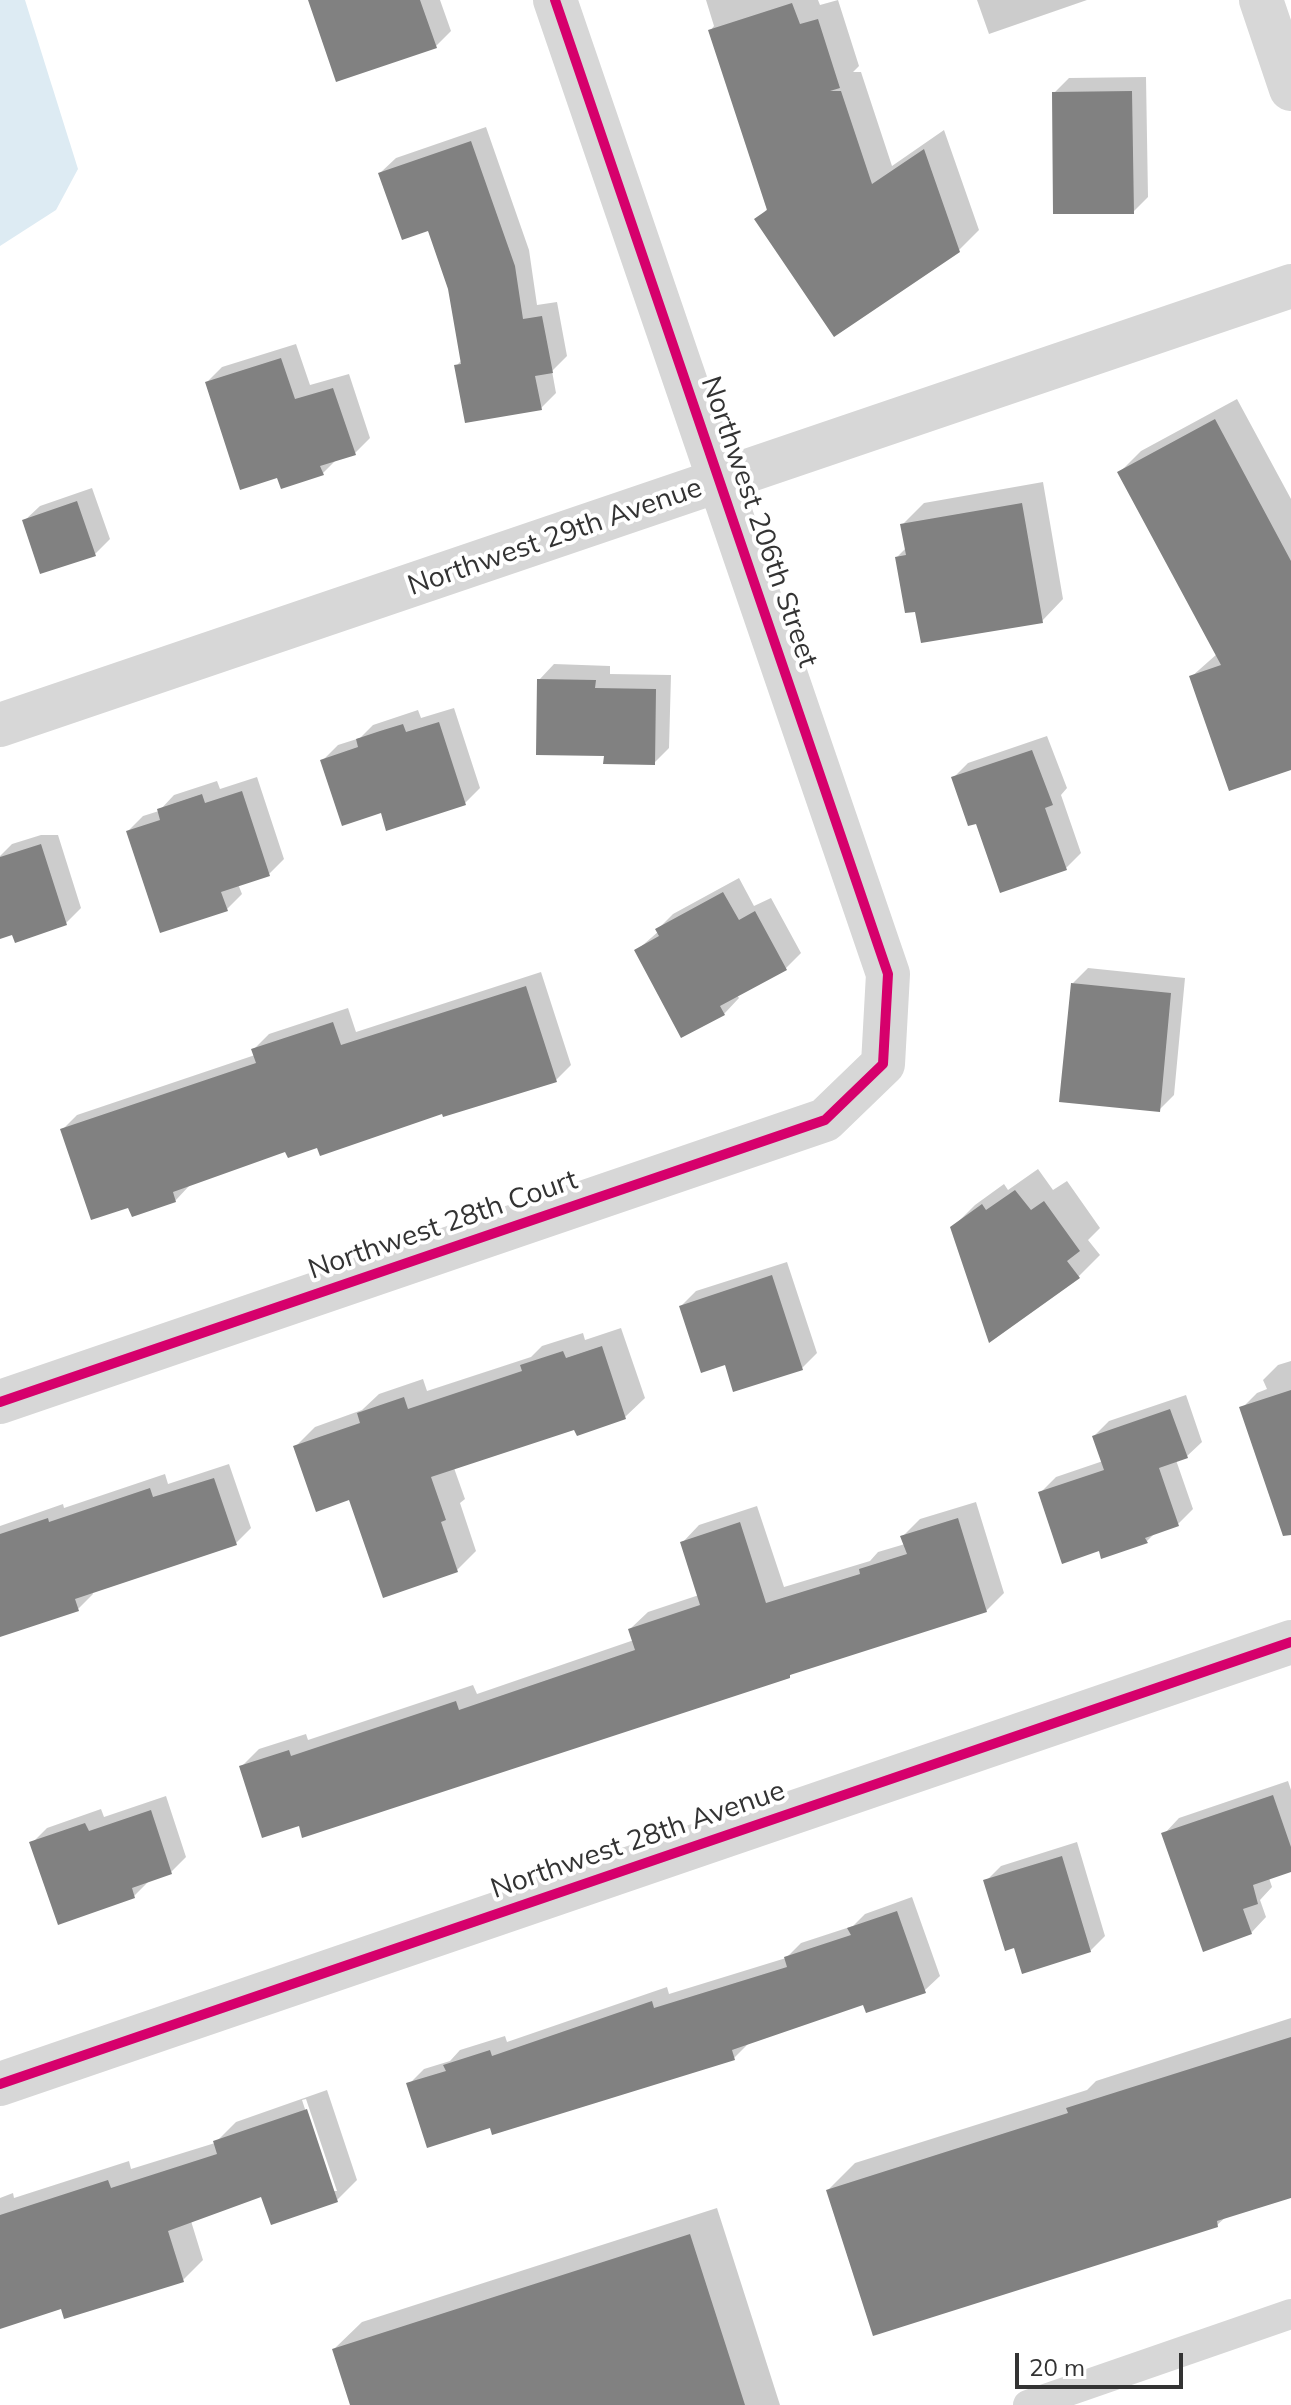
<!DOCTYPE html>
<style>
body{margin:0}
#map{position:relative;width:1291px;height:2405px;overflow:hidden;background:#fff;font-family:Mulish,sans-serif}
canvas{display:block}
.scale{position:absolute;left:1015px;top:2353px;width:168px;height:36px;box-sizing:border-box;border:4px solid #333;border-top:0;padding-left:10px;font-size:24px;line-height:28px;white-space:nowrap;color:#333;-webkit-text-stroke:6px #fff;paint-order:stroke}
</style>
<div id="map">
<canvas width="1291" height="2405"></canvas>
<div class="scale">20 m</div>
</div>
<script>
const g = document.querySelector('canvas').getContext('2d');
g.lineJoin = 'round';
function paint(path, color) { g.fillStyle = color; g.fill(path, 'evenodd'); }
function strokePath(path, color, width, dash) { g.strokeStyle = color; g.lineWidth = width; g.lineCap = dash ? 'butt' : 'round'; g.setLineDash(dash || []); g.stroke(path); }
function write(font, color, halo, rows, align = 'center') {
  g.font = font + ' Mulish,sans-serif'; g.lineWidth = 8; g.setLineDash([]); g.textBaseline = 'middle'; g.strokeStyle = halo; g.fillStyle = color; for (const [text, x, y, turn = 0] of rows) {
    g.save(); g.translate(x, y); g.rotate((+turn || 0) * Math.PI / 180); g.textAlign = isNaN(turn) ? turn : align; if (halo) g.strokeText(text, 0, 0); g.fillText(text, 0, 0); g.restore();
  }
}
paint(new Path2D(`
 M0 0H25L78 169 56 210 0 246Z`), '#ddebf3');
paint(new Path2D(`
 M310 0H440L451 31 436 46Z
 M706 0H818L820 5 838 0 859 66 853 72H861L892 166 944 130 979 230 959 250 757 220 769 207 710 31 714 26Z
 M977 0H1087L989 34Z
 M1146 77 1148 197 1133 212 1054 93 1069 78Z
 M486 127 529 250 537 305 557 302 567 356 552 371 556 393 541 408 457 365 462 360 450 289 430 229 380 173 396 158Z
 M296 344 310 385 349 374 370 438 355 453 338 458 323 473 278 476 207 382 222 367Z
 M1237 399 1291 499V768L1191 677 1217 654 1119 473 1141 451Z
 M1043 482 1063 599 1042 621 917 609 897 557 906 548 902 525 924 503Z
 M92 488 110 539 95 554 24 521 40 506Z
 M554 664 610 666V674L671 675 669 748 654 763 606 754 539 680Z
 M454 708 480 788 465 803 382 810 323 760 338 745 360 738 373 725 418 710 421 718Z
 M1047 736 1067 788 1061 795 1081 853 1066 868 977 821 953 778 968 763Z
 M257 777 284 859 269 874 238 884 242 894 227 909 128 831 143 816 159 811 174 795 217 781 220 789Z
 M41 835H58L81 908 66 923 0 937V856L12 844Z
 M739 878 754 906 771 898 801 953 786 968 737 995 739 998 724 1014 636 951 659 931 658 929 673 914Z
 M1088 968 1185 978 1174 1095 1159 1110 1073 983Z
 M541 972 571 1065 556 1080 318 1145 287 1149 190 1185 175 1201 129 1206 62 1130 77 1115 255 1055 254 1049 269 1034 348 1008 356 1032Z
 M1038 1169 1053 1190 1067 1181 1100 1228 1088 1240 1100 1255 1078 1277 953 1227 975 1205 1004 1184 1008 1190Z
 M787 1262 817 1353 802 1368 726 1362 681 1306 696 1291Z
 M621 1328 645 1398 625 1417 575 1427 454 1468 465 1499 460 1503 476 1551 457 1570 350 1498 296 1446 315 1427 362 1410 379 1394 423 1379 427 1391 531 1357 542 1346 583 1333 585 1340Z
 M1291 1361V1484L1242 1408 1257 1393 1267 1389 1263 1380 1278 1365Z
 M1186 1395 1202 1442 1186 1457 1176 1460 1193 1509 1178 1524 1157 1531 1147 1541 1100 1548 1041 1492 1056 1477 1103 1461 1094 1436 1109 1421Z
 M229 1464 251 1528 236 1543 92 1591 93 1594 78 1609 0 1635V1526L63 1504 64 1508 165 1474 168 1484Z
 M976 1502 1004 1593 986 1611 794 1672 789 1676 300 1824 241 1767 259 1749 306 1734 308 1740 473 1685 477 1694 634 1640 630 1629 648 1612 699 1595 682 1543 699 1525 757 1506 784 1587 870 1561 878 1552 905 1544 903 1536 920 1519Z
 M1288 1781 1291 1790V1870L1269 1878 1272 1887 1260 1900 1266 1917 1251 1933 1164 1834 1179 1818Z
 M166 1796 186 1857 171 1872 149 1881 134 1896 32 1843 47 1828 101 1809 104 1817Z
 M1077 1842 1105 1936 1090 1951 1015 1945 986 1881 1001 1866Z
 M912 1897 940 1976 924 1991 865 2003 750 2042 734 2058 491 2126 409 2084 424 2069 450 2061 460 2050 505 2036 507 2042 667 1987 669 1994 786 1958 801 1943 853 1926 865 1914Z
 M1291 2018V2196L1227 2216 1217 2225 828 2190 855 2163 1087 2090 1096 2081Z
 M327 2090 357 2180 337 2200 262 2194 191 2221 203 2260 183 2280 62 2306 0 2327V2198L13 2193 14 2198 129 2161 131 2169 215 2143 236 2122ZM306 2099 337 2191H332L302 2100Z
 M717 2208 780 2405H352L334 2349 362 2322Z`), '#0003');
paint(new Path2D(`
 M308 0H420L437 48 336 82Z
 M792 3 800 24 818 19 840 88 830 91H841L872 184 924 149 960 252 834 337 754 219 767 210 708 30Z
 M1132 91 1134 214H1053L1052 92Z
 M471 141 515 266 523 319 542 316 553 373 535 376 542 410 465 423 454 365 461 364 448 289 428 231 402 240 378 173Z
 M281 358 295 399 333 388 356 455 320 466 324 475 281 489 277 478 240 490 205 382Z
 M1215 419 1291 561V770L1229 791 1189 676 1221 665 1117 472Z
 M77 501 96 556 40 574 22 520Z
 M1022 503 1043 623 921 643 915 612 905 613 895 557 906 555 900 524Z
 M537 679 596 680 595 688 656 689 655 765 603 764 604 756 536 755Z
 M439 722 466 805 386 831 381 813 342 826 320 760 358 747 356 739 380 731 403 724 406 732Z
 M1032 750 1053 805 1045 808 1067 870 1000 893 976 824 968 826 951 777Z
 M242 791 270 876 221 892 228 911 160 933 126 831 160 820 157 809 202 794 205 803Z
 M41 844 67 925 15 943 12 935 0 939V857Z
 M723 892 739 920 755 911 787 970 720 1006 725 1015 681 1038 634 950 659 936 655 929Z
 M1071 983 1171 993 1160 1112 1059 1102Z
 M526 986 557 1082 443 1117 442 1114 320 1156 317 1148 288 1158 285 1152 173 1192 176 1202 132 1217 128 1208 91 1220 60 1129 256 1063 251 1049 333 1022 341 1045Z
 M1015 1190 1031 1210 1044 1201 1080 1251 1067 1261 1080 1278 989 1343 950 1227 982 1204 986 1210Z
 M772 1275 803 1370 733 1392 725 1365 701 1373 679 1306Z
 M602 1346 626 1419 577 1436 574 1430 431 1477 446 1520 441 1522 458 1572 383 1598 349 1500 316 1512 293 1446 360 1423 357 1413 404 1397 408 1409 522 1371 520 1365 563 1351 566 1358Z
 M1291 1390V1535L1283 1536 1239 1407Z
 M1170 1409 1188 1458 1159 1468 1179 1526 1145 1538 1148 1543 1101 1559 1099 1551 1062 1564 1038 1492 1104 1470 1092 1436Z
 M214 1478 237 1545 75 1599 79 1611 0 1637V1534L48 1518 49 1522 150 1488 153 1497Z
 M958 1518 987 1612 790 1675V1678L302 1838 299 1826 262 1838 239 1766 289 1750 291 1756 456 1701 459 1710 635 1650 628 1629 700 1605 680 1542 740 1522 766 1603 860 1574 859 1569 907 1554 900 1536Z
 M1273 1795 1291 1847V1872L1253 1885 1258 1904 1243 1909 1252 1934 1203 1952 1161 1833Z
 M151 1810 172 1874 132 1888 135 1898 58 1925 29 1842 85 1823 89 1831Z
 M1062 1856 1091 1952 1022 1974 1014 1948 1005 1951 983 1880Z
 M897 1911 926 1993 866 2013 863 2005 732 2050 735 2060 492 2135 490 2128 427 2148 406 2083 446 2071 443 2065 490 2050 492 2056 652 2001 654 2008 787 1967 784 1957 851 1935 847 1928Z
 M1291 2037V2198L1217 2221 1218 2227 873 2336 826 2190 1068 2113 1066 2108Z
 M307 2109 338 2202 271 2225 261 2197 168 2231 184 2282 64 2319 61 2309 0 2329V2215L108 2180 111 2188 217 2154 213 2141Z
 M690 2234 745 2405H350L332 2349Z`), '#818181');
strokePath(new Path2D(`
 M1028 2405 1291 2314`), '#d7d7d7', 30);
strokePath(new Path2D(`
 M0 725 1291 286
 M0 1402 825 1120 883 1064 888 974 555 0
 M0 2084 1291 1642`), '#d7d7d7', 44);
strokePath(new Path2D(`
 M1261 0 1291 89`), '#d7d7d7', 44);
strokePath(new Path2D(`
 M0 1402 825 1120 883 1064 888 974 555 0
 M0 2084 1291 1642`), '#d6006c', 10);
write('28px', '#333', '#fff', [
 ["Northwest 206th Street",759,522,71],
 ["Northwest 29th Avenue",555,537,-19],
 ["Northwest 28th Court",443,1225,-19],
 ["Northwest 28th Avenue",638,1840,-19]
]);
</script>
